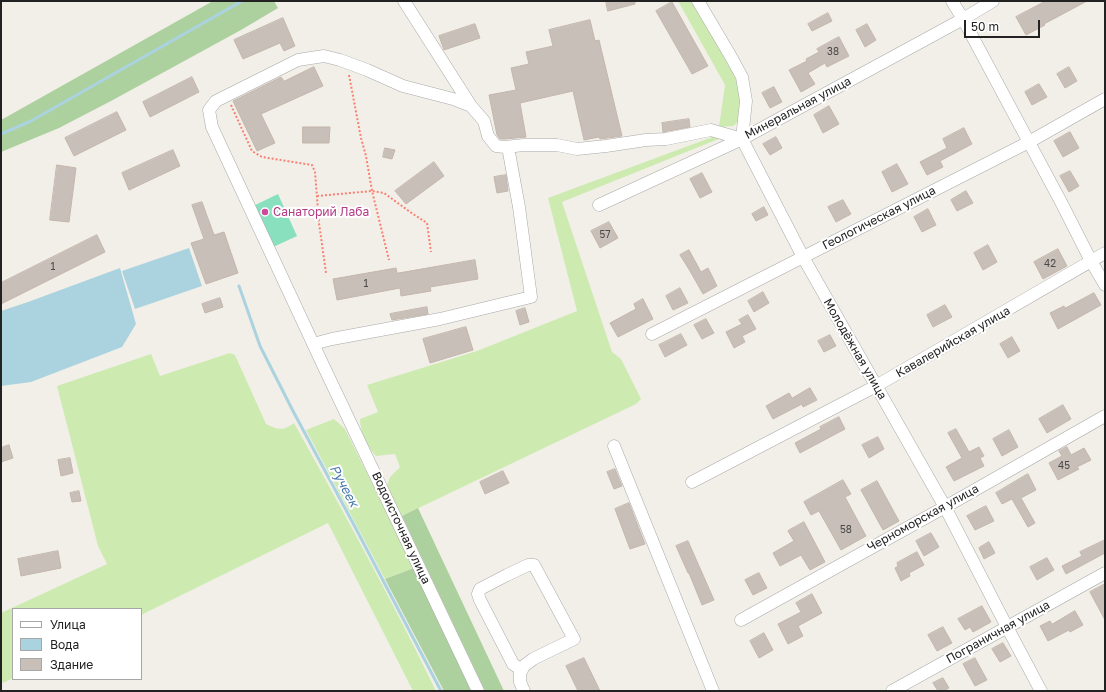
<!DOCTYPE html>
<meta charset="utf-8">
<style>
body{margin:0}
#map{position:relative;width:1106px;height:692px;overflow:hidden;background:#f2efe9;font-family:"Golos Text",sans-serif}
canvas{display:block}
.frame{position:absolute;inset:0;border:2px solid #222;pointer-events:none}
.legend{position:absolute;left:12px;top:608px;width:130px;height:72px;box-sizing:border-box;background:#fff;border:1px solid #a7a7a7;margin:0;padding:5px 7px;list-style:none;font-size:12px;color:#222}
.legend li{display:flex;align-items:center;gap:8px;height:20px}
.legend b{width:20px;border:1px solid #a7a7a7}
.scale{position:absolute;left:964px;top:20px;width:76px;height:18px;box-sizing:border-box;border:2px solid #222;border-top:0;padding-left:5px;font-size:12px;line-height:14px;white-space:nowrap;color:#222;-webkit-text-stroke:3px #fff;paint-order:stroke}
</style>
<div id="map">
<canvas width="1106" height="692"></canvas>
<div class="frame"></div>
<ul class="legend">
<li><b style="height:5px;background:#fff"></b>Улица</li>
<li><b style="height:11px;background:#aad3df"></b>Вода</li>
<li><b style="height:11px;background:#c7bfb8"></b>Здание</li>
</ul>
<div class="scale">50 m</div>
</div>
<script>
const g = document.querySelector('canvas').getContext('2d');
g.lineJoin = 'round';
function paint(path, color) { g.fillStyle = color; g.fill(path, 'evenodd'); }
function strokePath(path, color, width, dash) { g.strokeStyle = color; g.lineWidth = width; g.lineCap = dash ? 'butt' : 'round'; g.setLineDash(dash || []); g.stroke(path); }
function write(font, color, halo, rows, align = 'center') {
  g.font = font + ' "Golos Text",sans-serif'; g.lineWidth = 4; g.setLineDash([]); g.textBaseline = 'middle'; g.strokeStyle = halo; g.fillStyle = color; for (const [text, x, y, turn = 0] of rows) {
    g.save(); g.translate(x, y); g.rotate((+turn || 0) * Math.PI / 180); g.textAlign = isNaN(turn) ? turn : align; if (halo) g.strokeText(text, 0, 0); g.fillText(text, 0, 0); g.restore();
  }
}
paint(new Path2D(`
 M678 1H693L738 79 741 100V120L733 126 719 127 725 85Z
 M715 136 721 138 562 202 612 352 621 359 641 399 636 404 402 516 387 486 390 477 400 467 395 454 376 456C367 447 360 432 360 419L378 412 367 385 477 351 577 311 548 198Z
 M230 353 235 355 266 424C278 430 283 431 294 423 343 511 392 600 436 691H413L328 523 141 615V609H13V678L3 683 1 679V613L107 564 98 546 57 386 151 354 160 376Z
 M334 419 345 429 414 568 385 579 306 430Z`), '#cdebb0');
paint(new Path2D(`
 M213 1H274L278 8 241 30 111 101 59 128 1 152V120Z
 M418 508 504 691H485L402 516Z
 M414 568 473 691H444L385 579Z`), '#add19e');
paint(new Path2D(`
 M278 194 297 236 271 248 251 207Z`), '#88e0be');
paint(new Path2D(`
 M189 248 202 286 135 309 122 271Z
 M120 268 136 324 122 347 31 382 1 386V311L28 302Z`), '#aad3df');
strokePath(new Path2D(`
 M1 134 31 121 242 1
 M239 286 260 346 293 411 354 525 441 691`), '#aad3df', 3);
const building = new Path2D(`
 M606 1H635V4L608 11Z
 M1046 1H1087L1044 24 1045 25 1026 35 1016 17Z
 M672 2 708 66 692 74 656 11Z
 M828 13 832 21 812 31 808 24Z
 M283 18 295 46 284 51 280 43 243 59 234 40Z
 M590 20 595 41 599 40 622 136 600 139 599 137 584 140 573 91 520 103 526 137 505 139H500L497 135 489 95 516 90 511 68 529 64 526 52 553 46 549 30Z
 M475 24 480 38 444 50 439 36Z
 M867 24 876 40 865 47 856 30Z
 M839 37 849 56 827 67 825 63 808 73 815 84 801 92 789 70 807 61 806 59 819 52 817 49Z
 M314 67 323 86 261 114 275 143 257 151 233 101 281 77 284 81Z
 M1069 67 1077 81 1065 88 1057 74Z
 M192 77 199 92 150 117 143 102Z
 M1039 84 1047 97 1032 105 1025 92Z
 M774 87 782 102 770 108 762 93Z
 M829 106 839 124 823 133 814 115Z
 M117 112 126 130 74 156 65 138Z
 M689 119 690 127 663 132 662 123Z
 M303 127H330L329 143H303Z
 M964 128 972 144 940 161 943 167 927 175 920 162 947 148 943 139Z
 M1070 132 1079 148 1063 157 1054 141Z
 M776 137 782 148 770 155 763 144Z
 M385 148 395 150 392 159 383 157Z
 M173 150 180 166 129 190 122 173Z
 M434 162 444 176 406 204 395 191Z
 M897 164 908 184 892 192 882 172Z
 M57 165 76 168 69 222 50 220Z
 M1070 171 1079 186 1069 192 1060 176Z
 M702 173 712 192 700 198 690 179Z
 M506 175 508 191 497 193 494 177Z
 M966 191 973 203 957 211 951 200Z
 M843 200 851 214 836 222 828 207Z
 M202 202 214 235 224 232 238 273 206 284 191 243 204 239 192 205Z
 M764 207 768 215 756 221 752 214Z
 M928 209 936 225 922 232 914 217Z
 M609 222 618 238 600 248 591 231Z
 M97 235 105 252 1 304V283Z
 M988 245 997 262 983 270 974 253Z
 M1058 249 1067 266 1043 279 1034 262Z
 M689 250 701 272 708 268 717 286 703 294 690 271 680 255Z
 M475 260 478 279 430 287 431 291 401 296 400 288 337 300 333 279 396 268 397 273Z
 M680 288 688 303 673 310 666 296Z
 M763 292 769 303 754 312 748 301Z
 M1094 293 1101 305 1058 329 1050 313 1064 306 1065 308Z
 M220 298 223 307 205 313 202 304Z
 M643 299 653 319 618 337 610 323 636 309 634 304Z
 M945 305 952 317 933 327 927 315Z
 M427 307 428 314 392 320 390 314Z
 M525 308 529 322 520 325 516 311Z
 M748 315 756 329 742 336 745 342 734 348 726 332 742 324 739 320Z
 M706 319 714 333 702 339 694 325Z
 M466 327 473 350 430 363 423 339Z
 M681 334 687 345 665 357 659 345Z
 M830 335 836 346 824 352 818 341Z
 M1012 337 1020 351 1008 358 1000 344Z
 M810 388 817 400 803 407 802 404 773 419 766 406 789 393 792 398Z
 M1063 405 1071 419 1047 433 1039 419Z
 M839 417 845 429 800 453 795 443 821 429 820 427Z
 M956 429 969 452 979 447 984 456 980 458 984 466 954 481 946 467 962 458 948 433Z
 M1009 430 1018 447 1002 456 993 439Z
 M878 437 884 449 869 458 862 445Z
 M9 445 13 458 1 462V448Z
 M1067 447 1071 455 1084 448 1091 460 1077 467 1079 469 1058 480 1049 463 1062 456 1059 451Z
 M70 458 73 473 61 476 58 460Z
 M615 469 622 486 614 489 607 472Z
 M503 471 509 483 485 494 480 482Z
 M1028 474 1036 490 1021 498 1035 523 1028 527 1012 499 1002 504 996 493Z
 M843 480 851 494 845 497 866 536 841 550 819 511 811 515 804 502Z
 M877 481 899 521 883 530 861 490Z
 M79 491 81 501 72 502 70 493Z
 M629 503 645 544 630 549 615 509Z
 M986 506 994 521 975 530 967 516Z
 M804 522 825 562 810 570 801 555 780 566 773 553 794 541 788 531Z
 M931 533 939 547 924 556 916 541Z
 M1105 540V553L1066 574 1062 566 1082 556 1080 552Z
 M688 541 714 600 702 605 689 573H688L676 546Z
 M989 542 995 553 984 559 979 548Z
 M58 551 61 568 21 576 18 559Z
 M917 552 924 565 909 573 910 576 901 581 895 568 898 566 897 563Z
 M1047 558 1054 570 1037 580 1030 567Z
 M759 573 767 588 753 595 745 580Z
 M1105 584V620L1090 592Z
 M812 594 822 613 798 626 803 636 788 644 778 624 801 612 796 603Z
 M982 606 991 622 973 632 970 627 965 630 958 619Z
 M1075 611 1083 625 1070 632 1069 630 1048 641 1040 626 1050 621 1052 624Z
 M943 627 952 643 937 651 928 635Z
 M764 633 773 650 759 658 750 641Z
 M1003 643 1011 656 1000 662 992 649Z
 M584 658 600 691H578L566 666Z
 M975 658 987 680 975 686 963 664Z
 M943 678 949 688 943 691H938L933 683Z`);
paint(building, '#c7bfb8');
strokePath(building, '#c4b6ab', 1);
const minor = new Path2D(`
 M404 1 471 106
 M698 1 730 55 742 77 746 101 742 139 803 257 945 507 1007 627 1041 691
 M952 1 963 19 1061 202 1091 261 1105 285
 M599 205 742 139 963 19 993 1
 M652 334 1029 142 1105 99
 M313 344 332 339 440 319 531 297 519 207 508 147
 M614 446 713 691
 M692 482 876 386 1105 253
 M741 620 945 507 1105 416
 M522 670 513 664 480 600 478 594 480 589 507 575 528 565H534L574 639 533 659 524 666 520 673V682L524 691
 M478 691 323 365 212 127 209 110 216 101 298 60 324 56 340 60 367 70 403 86 453 99 471 106 484 121 488 136 496 146 505 147 524 145H557L577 149 606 146 646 140 666 139 711 130 742 139
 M892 691 1105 573`);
strokePath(minor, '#a9a9a9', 13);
strokePath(new Path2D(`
 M349 75 361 138 366 156 372 191 389 260
 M231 105 252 151 262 157 312 165 315 172 319 223 326 273
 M317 196 372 191 384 193 413 214 427 223 431 252`), '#fa8072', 2, [2, 2]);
strokePath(minor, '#fff', 12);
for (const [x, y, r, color] of [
 [265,212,4,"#d1479c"]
]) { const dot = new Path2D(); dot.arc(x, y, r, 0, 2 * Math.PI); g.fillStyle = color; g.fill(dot); strokePath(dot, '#fff', 1.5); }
write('10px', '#4b4948', null, [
 ["38",833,52],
 ["57",605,235],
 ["42",1050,264],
 ["1",53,267],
 ["1",366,284],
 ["45",1064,466],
 ["58",846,530]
]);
write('12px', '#222', '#fff', [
 ["Минеральная улица",798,108,-28],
 ["Геологическая улица",879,218,-27],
 ["Кавалерийская улица",953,342,-30],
 ["Молодёжная улица",855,349,60],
 ["Черноморская улица",923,518,-29],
 ["Водоисточная улица",401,528,65],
 ["Пограничная улица",998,632,-29]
]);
write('12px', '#b23c85', '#fff', [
 ["Санаторий Лаба",273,212]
], 'left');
write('italic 13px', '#4a7aab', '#fff', [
 ["Ручеек",344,486,62]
]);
</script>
